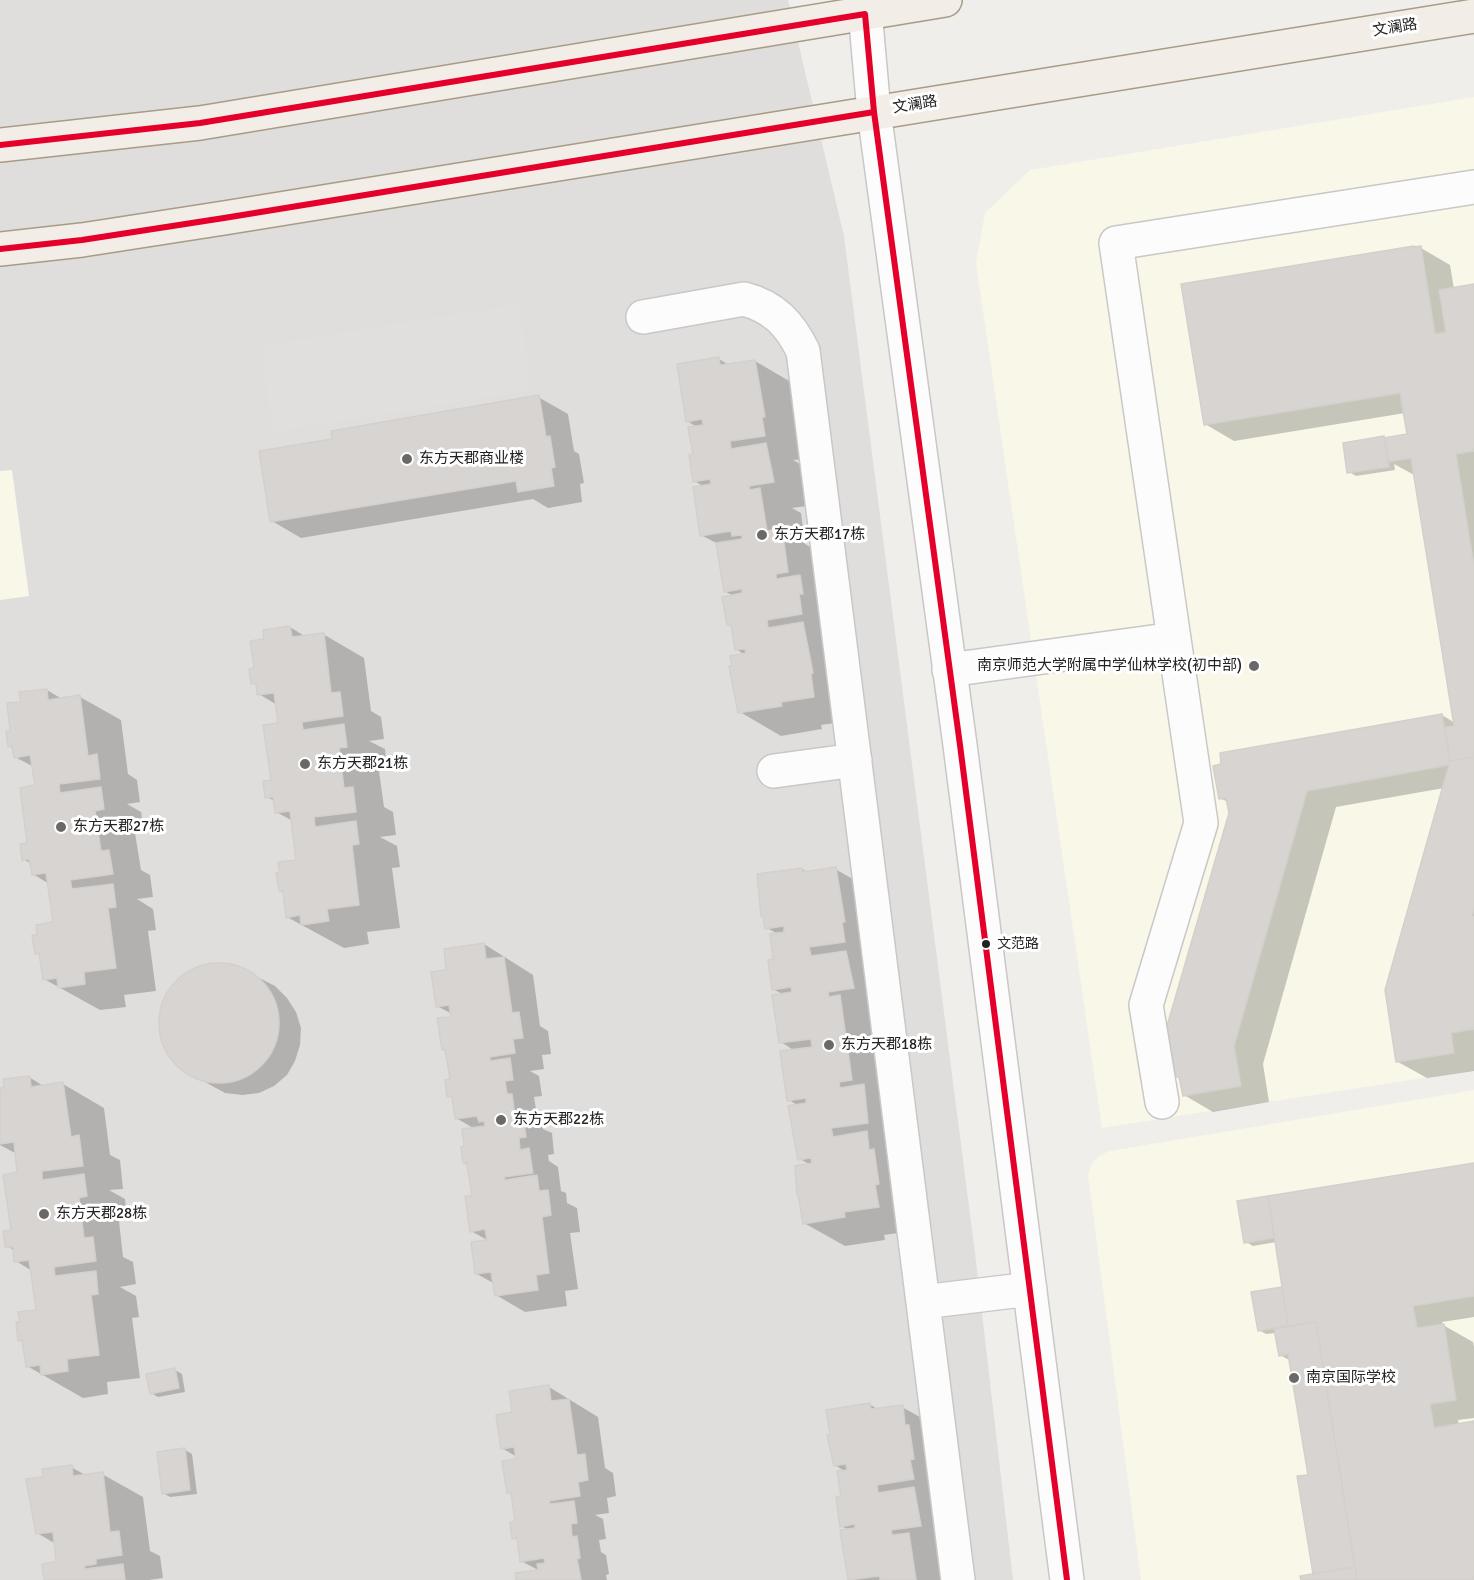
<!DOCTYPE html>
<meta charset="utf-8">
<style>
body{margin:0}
canvas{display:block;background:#f0eeeb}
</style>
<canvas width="1474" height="1580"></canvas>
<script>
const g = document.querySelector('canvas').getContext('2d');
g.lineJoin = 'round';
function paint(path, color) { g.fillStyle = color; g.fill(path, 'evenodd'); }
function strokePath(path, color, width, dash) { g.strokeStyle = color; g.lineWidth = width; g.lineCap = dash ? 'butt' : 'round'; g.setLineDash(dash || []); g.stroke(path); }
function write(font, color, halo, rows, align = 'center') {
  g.font = font + ' Signika,"Noto Sans SC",sans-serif'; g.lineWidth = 6; g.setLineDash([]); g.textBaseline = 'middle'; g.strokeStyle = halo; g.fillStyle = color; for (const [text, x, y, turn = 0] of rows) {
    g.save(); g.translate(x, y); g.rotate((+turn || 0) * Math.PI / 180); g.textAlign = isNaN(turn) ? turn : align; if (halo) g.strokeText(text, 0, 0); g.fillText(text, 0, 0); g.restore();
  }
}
paint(new Path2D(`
 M0 0H788L844 236 975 1253 1013 1580H0Z`), '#dfdedc');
paint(new Path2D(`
 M1474 97V1070L1102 1128 976 263 985 213 1030 170Z
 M12 470 29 596 0 600V471Z
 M1474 1090V1580H1141L1088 1175 1092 1163 1100 1155 1110 1151Z`), '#f8f7e8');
paint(new Path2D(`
 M519 304 532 390 273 432 260 346Z`), '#e0dfde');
paint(new Path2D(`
 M1421 248 1450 265 1454 289 1474 285V1071L1427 1078 1398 1062 1444 788 1336 807 1263 1064 1269 1102 1213 1112 1184 1095 1181 1079 1177 1076 1230 813 1228 802 1220 798 1442 715 1455 723 1416 476 1394 464 1395 470 1356 476 1349 472 1384 437 1387 439 1409 435 1405 413 1234 441 1205 424Z
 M719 359 729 365 755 361 796 385 805 459 793 460 807 468 814 505 792 508 801 513 805 544 822 554 854 720 821 725 822 729 781 736 740 712 745 655 736 649 733 627 728 624 734 596 726 592 718 544 701 535 705 487 694 481 697 427 687 421Z
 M538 397 568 414 574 451 579 454 584 483 580 484 582 502 548 508 533 499 301 538 272 521 334 440Z
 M290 627 306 637 323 634 364 658 371 711 381 717 384 739 369 741 385 749 387 770 379 771 384 807 393 812 396 835 380 837 397 846 400 867 392 868 400 928 367 932 369 944 344 948 287 917 284 893 280 890 298 861 293 821 276 812 275 801 267 797 272 782 280 724 277 705 259 694 258 686 253 683 255 669 266 640Z
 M47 690 62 699 80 697 121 720 128 774 137 780 140 802 127 804 141 812 144 832 135 833 141 870 150 875 153 897 137 899 153 909 156 930 148 931 156 991 124 995 126 1007 100 1010 44 979 41 955 37 953 38 936 55 923 49 884 33 874 32 864 23 859 29 844 36 787 34 767 15 757 14 749 9 746 12 732 22 703Z
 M802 869 809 873 835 869 876 892 919 1230 884 1235 885 1240 845 1246 804 1223 811 1165 800 1159 799 1106 789 1100 795 1051 781 1042 784 995 773 989 778 934 767 928Z
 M484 944 533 975 540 1026 548 1031 551 1054 542 1055 544 1069 530 1071 539 1076 542 1096 534 1097 536 1109 541 1112 543 1129 552 1133 554 1154 548 1155 549 1161 558 1167 561 1191 566 1193 567 1203 577 1208 580 1232 570 1233 578 1289 565 1291 567 1306 525 1312 496 1295 495 1284 477 1274 489 1241 471 1231 473 1197 469 1165 464 1163 466 1147 475 1129 456 1118 454 1099 449 1096 451 1081 447 1052 443 1050 453 1018 452 1014 437 1006 448 971Z
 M220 964 236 966 275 986 287 998 296 1012 301 1028 300 1045 295 1061 287 1075 274 1086 259 1093 242 1095 225 1093 187 1072 174 1061 165 1047 161 1030V1014L166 998 175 984 188 973 203 966Z
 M29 1077 45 1087 63 1084 104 1108 110 1155 120 1160 123 1189 109 1190 125 1199 127 1219 119 1221 123 1257 133 1262 136 1284 120 1287 136 1296 139 1317 132 1318 140 1378 107 1382 108 1394 83 1398 27 1366 24 1342 20 1340 37 1311 32 1271 16 1261 15 1251 7 1246 12 1231 19 1174 17 1154 0 1145V1089Z
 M1474 1164V1317L1442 1322 1443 1325 1473 1342 1474 1347V1418L1458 1420 1459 1425 1474 1423V1580H1302L1314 1575 1309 1476 1291 1361 1280 1355 1276 1333 1266 1334 1259 1330 1281 1288 1284 1290 1276 1242 1253 1246 1246 1242 1267 1198Z
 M175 1370 182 1374 185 1392 158 1397 151 1393Z
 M549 1387 598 1417 605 1468 613 1473 616 1496 607 1498 609 1513 595 1515 603 1519 606 1539 599 1540 601 1552 606 1555 609 1574 606 1575 607 1580H518L540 1571 521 1561 519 1541 514 1538 517 1523 513 1495 508 1492 518 1460 517 1457 502 1448 513 1413Z
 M869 1404 879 1410 902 1407 943 1430 953 1580H849V1530L841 1526 846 1472 835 1465Z
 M185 1450 192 1454 197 1494 170 1497 163 1493Z
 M71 1467 87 1476 102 1474 143 1497 150 1551 160 1556 163 1578 149 1580H46L58 1563 56 1544 37 1533 45 1478Z`), '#0003');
const building = new Path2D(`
 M1414 246V247L1421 246 1435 334 1446 332 1439 290 1474 284V451L1456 454 1474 566V757L1450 761 1445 727 1454 726 1411 458 1388 462 1384 438 1407 434 1400 393 1204 425 1181 284Z
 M719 357 720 365 755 360 765 417H762L765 436 730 441 731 449 766 443 774 482 749 486 750 490 760 488 767 531 782 528 788 572 776 574V579L800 575 803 594H799L802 614 767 620 768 628 803 622 813 673 811 674 814 697 781 702 782 706 738 713 729 666H732L730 656 746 653 745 649 735 650 731 625H727L722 597 742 593V589L724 592 716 543 742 539V535L732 536 731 531 700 536 693 487 711 484 710 479 693 482 689 455 693 454 688 427 703 425 702 419 686 422 677 364Z
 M539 395 546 437 550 436 555 467 551 468 554 486 518 492 516 481 270 522 259 451 332 439 331 431Z
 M1384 436 1389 467 1347 473 1343 443Z
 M290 626 292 637 324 633 331 693 340 692 343 716 302 722 303 730 344 724 347 747 339 748 344 788 353 787 356 812 314 817 315 827 356 821 359 844 352 845 359 905 327 909 329 921 301 925 300 915 286 918 283 891H279L276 873 280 872 278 862 296 860 290 811 275 813 273 797 265 798 263 781 271 780 263 725 278 723 274 693 257 695 256 683 251 684 249 669 254 668 250 641 264 639 263 630Z
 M47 689 48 700 80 695 88 756 97 754 100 779 59 784 60 793 101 787 104 809 95 811 101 851 109 850 113 874 70 880 72 889 113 884 116 907 108 908 116 968 84 972 85 984 58 988 57 978 43 980 39 953 35 954 32 935H37L36 925 53 922 46 873 32 875 29 859 22 860 20 844 27 843 20 788 35 785 30 755 14 758 12 746 8 747 6 731H10L7 703 21 702 19 692Z
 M1442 714 1450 761 1449 765 1307 791 1234 1046 1241 1086 1183 1096 1179 1077H1176L1167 1026 1229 813 1226 798 1219 799 1213 766 1221 764 1220 753Z
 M1474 757V908L1472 916 1474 917V1029L1451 1033 1454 1053 1396 1062 1385 990 1450 761Z
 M836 867 845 922H842L845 942 809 947 811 956 846 951 854 988 828 992 829 997 840 995 852 1080 839 1082 840 1088 864 1084 868 1123 831 1128 833 1137 867 1131 869 1150 874 1149 879 1184 875 1185 879 1207 844 1212 845 1217 803 1224 798 1194 797 1195 795 1166 812 1163 811 1158 798 1160 788 1106 806 1103V1098L787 1101 780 1051 812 1047 811 1039 779 1043 772 995 792 992 791 987 772 990 768 960 773 959 770 934 784 932V926L765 929 763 916H761L757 874 802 868 803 872Z
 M484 943 486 959 504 957 512 1013 519 1012 523 1038 513 1039 515 1053 490 1057V1061L510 1058 513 1080 505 1081 507 1094H512L515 1116 523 1115 526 1137 519 1138 520 1150 529 1148 533 1173 504 1177 505 1180 537 1175 539 1191 548 1190 551 1215 542 1217 549 1273 536 1275 538 1290 495 1296 491 1272 475 1274 471 1242 487 1240 485 1229 470 1232 465 1196H472L467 1163H463L461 1147 464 1146 462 1129 485 1126 484 1121 479 1122 477 1116 455 1119 452 1096 447 1097 445 1080 450 1079 445 1050H442L437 1018 451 1017 449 1005 436 1007 431 972 446 970 444 949Z
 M159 1023a60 60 0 1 1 120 0a60 60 0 1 1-120 0Z
 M30 1076 31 1087 63 1082 71 1137 79 1135 83 1166 42 1171V1180L84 1174 87 1196 79 1198 84 1238 93 1237 96 1261 54 1267 55 1276 96 1271 98 1294 91 1295 99 1355 67 1359 68 1371 41 1375 40 1365 26 1367 22 1340 18 1341 16 1322H20L18 1312 36 1310 29 1260 14 1262 13 1247H5L3 1231 11 1230 3 1175 17 1172 14 1142 0 1144V1088L4 1087 3 1079Z
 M1474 1163V1296L1413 1306 1417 1328 1444 1324 1456 1400 1430 1404 1434 1428 1474 1421V1580H1357L1316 1322 1288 1326 1268 1196Z
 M1268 1196 1274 1238 1244 1243 1237 1201Z
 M1282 1287 1288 1326 1258 1331 1251 1292Z
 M1316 1322 1355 1567 1313 1574 1297 1476 1308 1475 1288 1354 1279 1356 1274 1329Z
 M175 1368 179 1388 150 1394 146 1374Z
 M549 1385 551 1401 569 1399 577 1455 585 1454 588 1480 578 1482 580 1496 549 1501 550 1504 574 1501 577 1523 571 1524 572 1537 577 1536 580 1558 577 1559 581 1580H516L515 1573 538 1570 537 1564 545 1563 544 1558 520 1562 517 1538 512 1539 510 1522 515 1521 511 1493H507L502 1461 516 1459 514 1447 501 1449 496 1415 512 1412 509 1391Z
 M870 1403 871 1409 903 1405 905 1425H909L914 1459 910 1460 914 1479 877 1485 878 1493 914 1487 921 1526 891 1530 892 1535 909 1533 916 1580H880V1576L848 1580 840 1530 855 1528V1524L840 1527 836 1497 841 1496 837 1471 847 1470 846 1464 834 1466 827 1435H830L826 1410Z
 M185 1448 190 1490 162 1494 157 1452Z
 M72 1465 73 1476 103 1472 110 1532 119 1531 122 1555 96 1559V1564L84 1566 85 1569 123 1564 125 1580H44L42 1564 56 1562 53 1532 36 1534 26 1479 43 1477 42 1469Z
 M1355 1567 1357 1580H1301L1300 1576Z`);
paint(building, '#d7d4d2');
strokePath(building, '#d3d0cc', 1.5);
const minor = new Path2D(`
 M864 0 874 112 960 745 1067 1580
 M643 317 744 299C774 307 790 324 803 351L958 1580
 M1174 639 1116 243 1474 187
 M949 670 1174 639 1201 823 1146 1005 1162 1102
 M774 771 855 760
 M923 1302 1030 1289`);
const major = new Path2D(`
 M0 145 200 123 945 0
 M0 249 82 240 224 218 1474 16`);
strokePath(minor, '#c9c8c7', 36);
strokePath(major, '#a79c86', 36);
strokePath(minor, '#fdfcfc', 33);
strokePath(major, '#f3ede7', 33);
strokePath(new Path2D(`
 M0 145 200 123 865 14 874 112 960 745 1067 1580
 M0 249 82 240 224 218 874 112`), '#e4002b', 6);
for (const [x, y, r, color] of [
 [407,459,6,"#6a6968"],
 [762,535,6,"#6a6968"],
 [1254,666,6,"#6a6968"],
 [305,764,6,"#6a6968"],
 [61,827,6,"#6a6968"],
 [986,944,5,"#222"],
 [829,1045,6,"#6a6968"],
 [501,1120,6,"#6a6968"],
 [44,1214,6,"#6a6968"],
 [1294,1378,6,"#6a6968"]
]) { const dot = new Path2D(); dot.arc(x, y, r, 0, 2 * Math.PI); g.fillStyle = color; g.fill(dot); strokePath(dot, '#fff', 2); }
write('14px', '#222', '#fff', [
 ["文范路",997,944]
], 'left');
write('15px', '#222', '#fff', [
 ["文澜路",1395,28,-9],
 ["文澜路",915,105,-9]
]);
write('15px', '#222', '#fff', [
 ["东方天郡商业楼",419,459],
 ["东方天郡17栋",774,535],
 ["南京师范大学附属中学仙林学校(初中部)",1242,666,"right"],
 ["东方天郡21栋",317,764],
 ["东方天郡27栋",73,827],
 ["东方天郡18栋",841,1045],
 ["东方天郡22栋",513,1120],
 ["东方天郡28栋",56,1214],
 ["南京国际学校",1306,1378]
], 'left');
</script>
